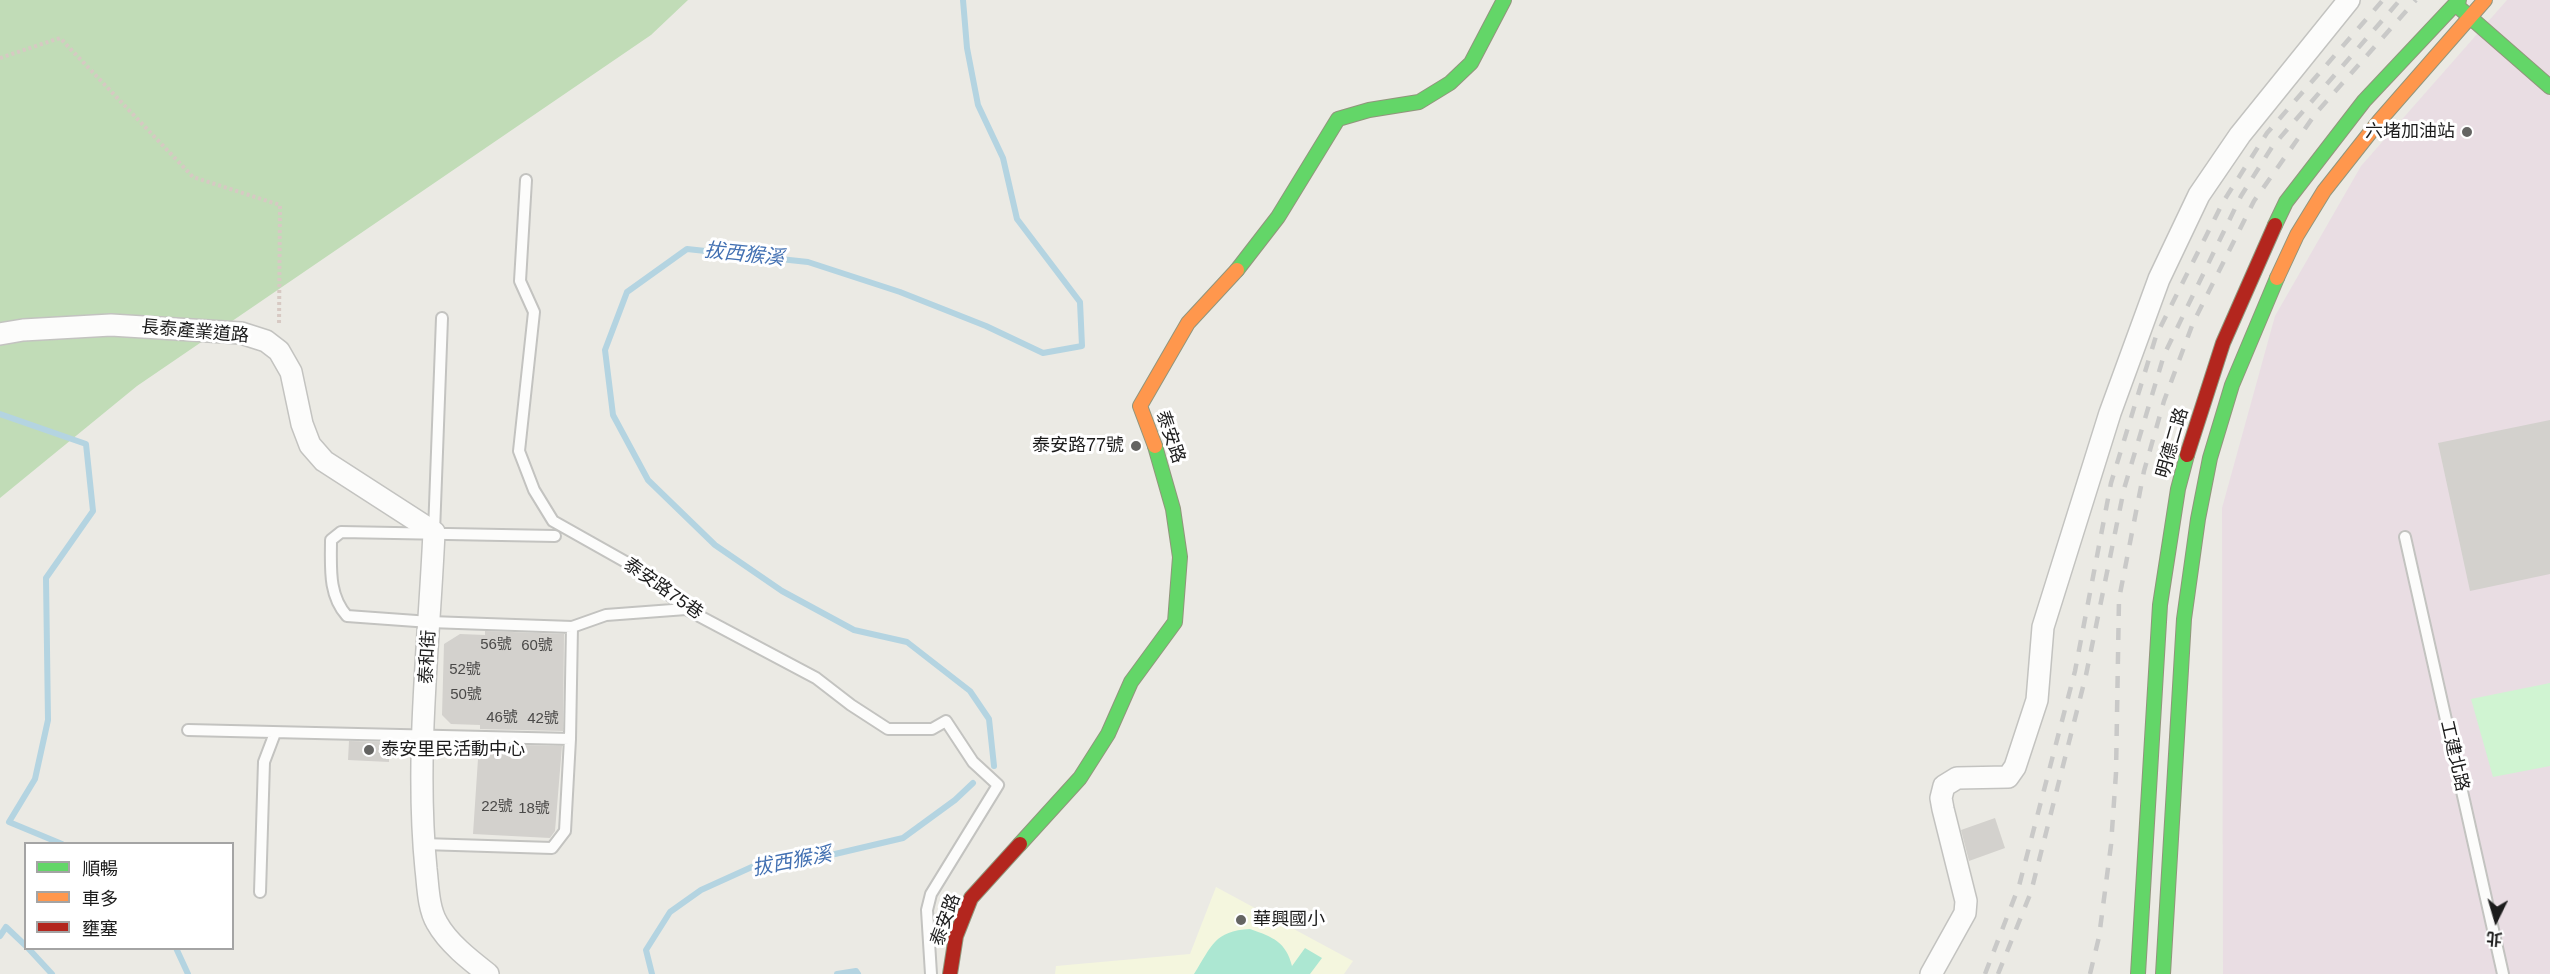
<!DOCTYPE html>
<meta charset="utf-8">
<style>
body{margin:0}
#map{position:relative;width:2550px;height:974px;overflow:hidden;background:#ebeae4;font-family:Helvetica,"Noto Sans TC",sans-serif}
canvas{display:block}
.legend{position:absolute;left:24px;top:842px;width:210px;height:108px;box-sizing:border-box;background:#fff;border:2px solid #a4a4a4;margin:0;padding:8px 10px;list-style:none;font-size:18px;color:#1c1c1c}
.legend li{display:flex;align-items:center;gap:12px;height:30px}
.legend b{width:30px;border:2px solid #a4a4a4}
.north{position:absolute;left:2466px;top:890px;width:60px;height:60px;-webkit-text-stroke:4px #fff;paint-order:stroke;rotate:185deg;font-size:16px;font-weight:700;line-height:24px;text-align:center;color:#1c1c1c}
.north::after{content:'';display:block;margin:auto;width:21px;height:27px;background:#1c1c1c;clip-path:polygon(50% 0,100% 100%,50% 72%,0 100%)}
</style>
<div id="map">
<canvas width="2550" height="974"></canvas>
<ul class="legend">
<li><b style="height:8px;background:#63d668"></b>順暢</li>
<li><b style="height:8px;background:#ff974d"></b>車多</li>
<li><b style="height:8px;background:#b3261e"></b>壅塞</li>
</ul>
<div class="north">北</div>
</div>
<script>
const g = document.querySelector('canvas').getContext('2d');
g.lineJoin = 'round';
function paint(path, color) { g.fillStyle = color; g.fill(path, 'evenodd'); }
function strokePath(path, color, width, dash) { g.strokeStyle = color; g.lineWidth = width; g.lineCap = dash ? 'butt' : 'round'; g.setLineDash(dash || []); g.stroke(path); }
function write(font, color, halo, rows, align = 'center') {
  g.font = font + ' Helvetica,"Noto Sans TC",sans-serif'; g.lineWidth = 6; g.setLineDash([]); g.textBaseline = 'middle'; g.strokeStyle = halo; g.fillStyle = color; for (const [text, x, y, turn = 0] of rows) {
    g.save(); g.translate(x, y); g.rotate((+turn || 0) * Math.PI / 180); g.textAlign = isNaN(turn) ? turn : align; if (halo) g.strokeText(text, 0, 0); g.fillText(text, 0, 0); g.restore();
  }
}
paint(new Path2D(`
 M2507 0H2550V974H2223L2222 508 2275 316 2361 166Z`), '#e9dde3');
paint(new Path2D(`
 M1216 887 1353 961 1344 974H1055L1056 966 1190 954Z`), '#f4f6de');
paint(new Path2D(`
 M0 0H688L651 35 137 386 0 498Z`), '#c1dcb7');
paint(new Path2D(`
 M2550 683V766L2493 777 2471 699Z`), '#d0f4d2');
paint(new Path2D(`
 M1250 929C1273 937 1286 942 1292 966L1305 948 1322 958 1310 974H1194C1212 946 1214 931 1250 929Z`), '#ace7d2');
strokePath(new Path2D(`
 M963 0 967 48 978 105 1003 158 1017 219 1080 302 1082 346 1043 353 986 326 900 292 808 262 687 249 627 292 605 350 613 415 648 480 715 545 782 591 854 630 907 642 970 691 989 719 994 766
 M0 414 86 444 93 511 46 578 48 720 35 779 9 822 62 844
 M0 936 6 927 26 946
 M28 948 52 974
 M176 948 188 974
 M652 974 646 950 670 912 701 890 754 866 818 858 903 838 955 800 973 783
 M837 974 856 971 858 974`), '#b4d4e1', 6);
paint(new Path2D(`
 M2550 420V574L2470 591 2438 443Z
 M485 631 564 634 563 731 480 729V725L451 724 442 715 444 644 460 634 485 635Z
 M349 741 389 742V762L348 760Z
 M479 744 562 746 555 831 550 838 473 834Z
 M1995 818 2005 848 1969 861 1961 830Z`), '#d3d1cd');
const lane = new Path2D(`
 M526 180 520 281 534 312 519 451 534 490 553 521 640 570 686 609 816 678 851 705 888 729H932L946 721 973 762 998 785 931 894 927 910 931 974
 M434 532 442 318
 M555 536 341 532 331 540C331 567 328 595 347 616L430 622 572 627 606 615 686 609
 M2405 537 2503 974
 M188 730 570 739
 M423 844 552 848 565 831 570 739 572 627
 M260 892 264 762 275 733`);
const street = new Path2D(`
 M0 334 23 330 111 325 241 333 266 341 279 351 291 372 302 424 310 445 324 461 434 532C429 644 415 758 426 869 428 885 428 908 437 923 448 943 470 960 488 974
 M1931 974 1965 913 1966 901 1943 809 1941 798 1944 786 1957 778 2008 777 2015 767 2037 700 2043 627 2110 413 2159 279 2199 195 2240 135 2349 0`);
const fast = new Path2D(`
 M2455 4 2550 87
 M2275 225 2286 202 2364 101 2459 0
 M1237 270 1278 217 1338 119 1369 110 1419 102 1450 83 1471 63 1504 0
 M1020 844 1080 778 1108 734 1131 682 1175 622 1180 557 1173 509 1155 446
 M2138 974 2160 605 2178 489 2187 455
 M2163 974 2184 619 2198 519 2210 458 2232 385 2277 278`);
const slow = new Path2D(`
 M2277 278 2297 235 2324 191 2380 120 2485 0
 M1155 446 1140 406 1188 323 1237 270`);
const jam = new Path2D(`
 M2187 455 2223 343 2275 225
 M950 974 956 936 971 898 1020 844`);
strokePath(lane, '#c3c3c0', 14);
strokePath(street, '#c3c3c0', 24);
strokePath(fast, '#91957c', 16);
strokePath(slow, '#91957c', 16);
strokePath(jam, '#91957c', 16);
strokePath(new Path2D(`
 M0 58 60 38 193 177 280 205 279 326`), '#d7c9c3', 4, [3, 3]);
strokePath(lane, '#fcfcfb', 10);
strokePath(street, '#fcfcfb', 21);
strokePath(fast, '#63d668', 14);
strokePath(slow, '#ff974d', 14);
strokePath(jam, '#b3261e', 14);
strokePath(new Path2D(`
 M1985 974 2019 886 2075 671 2111 483 2156 336 2223 202 2267 133 2383 0
 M1998 974 2031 892 2086 675 2124 489 2164 355 2241 196 2272 147 2400 0
 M2090 974 2099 937 2111 845 2116 773 2119 599 2144 471 2164 401 2193 323 2254 201 2316 113 2416 0`), '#c9c9c8', 4.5, [12, 12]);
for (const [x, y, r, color] of [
 [2467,132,6,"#646462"],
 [1136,446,6,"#646462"],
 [369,750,6,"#646462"],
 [1241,920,6,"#646462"]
]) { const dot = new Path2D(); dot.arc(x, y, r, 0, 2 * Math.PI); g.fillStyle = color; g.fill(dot); strokePath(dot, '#fff', 2); }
write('15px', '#4a4948', null, [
 ["56號",496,645],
 ["60號",537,646],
 ["52號",465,670],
 ["50號",466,695],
 ["46號",502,718],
 ["42號",543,719],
 ["22號",497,807],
 ["18號",534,809]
]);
write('18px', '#1c1c1c', '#fff', [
 ["六堵加油站",2455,132],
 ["泰安路77號",1124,446],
 ["泰安里民活動中心",381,750,"left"],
 ["華興國小",1253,920,"left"]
], 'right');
write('18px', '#1c1c1c', '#fff', [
 ["長泰產業道路",195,332,5],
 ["泰安路",1170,437,71],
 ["明德二路",2173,443,-74],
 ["泰安路75巷",663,589,35],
 ["泰和街",428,657,-87],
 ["工建北路",2454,756,77],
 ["泰安路",946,920,-70]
]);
write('italic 20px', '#4270b2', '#fff', [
 ["拔西猴溪",744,255,6],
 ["拔西猴溪",792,862,-11]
]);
</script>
